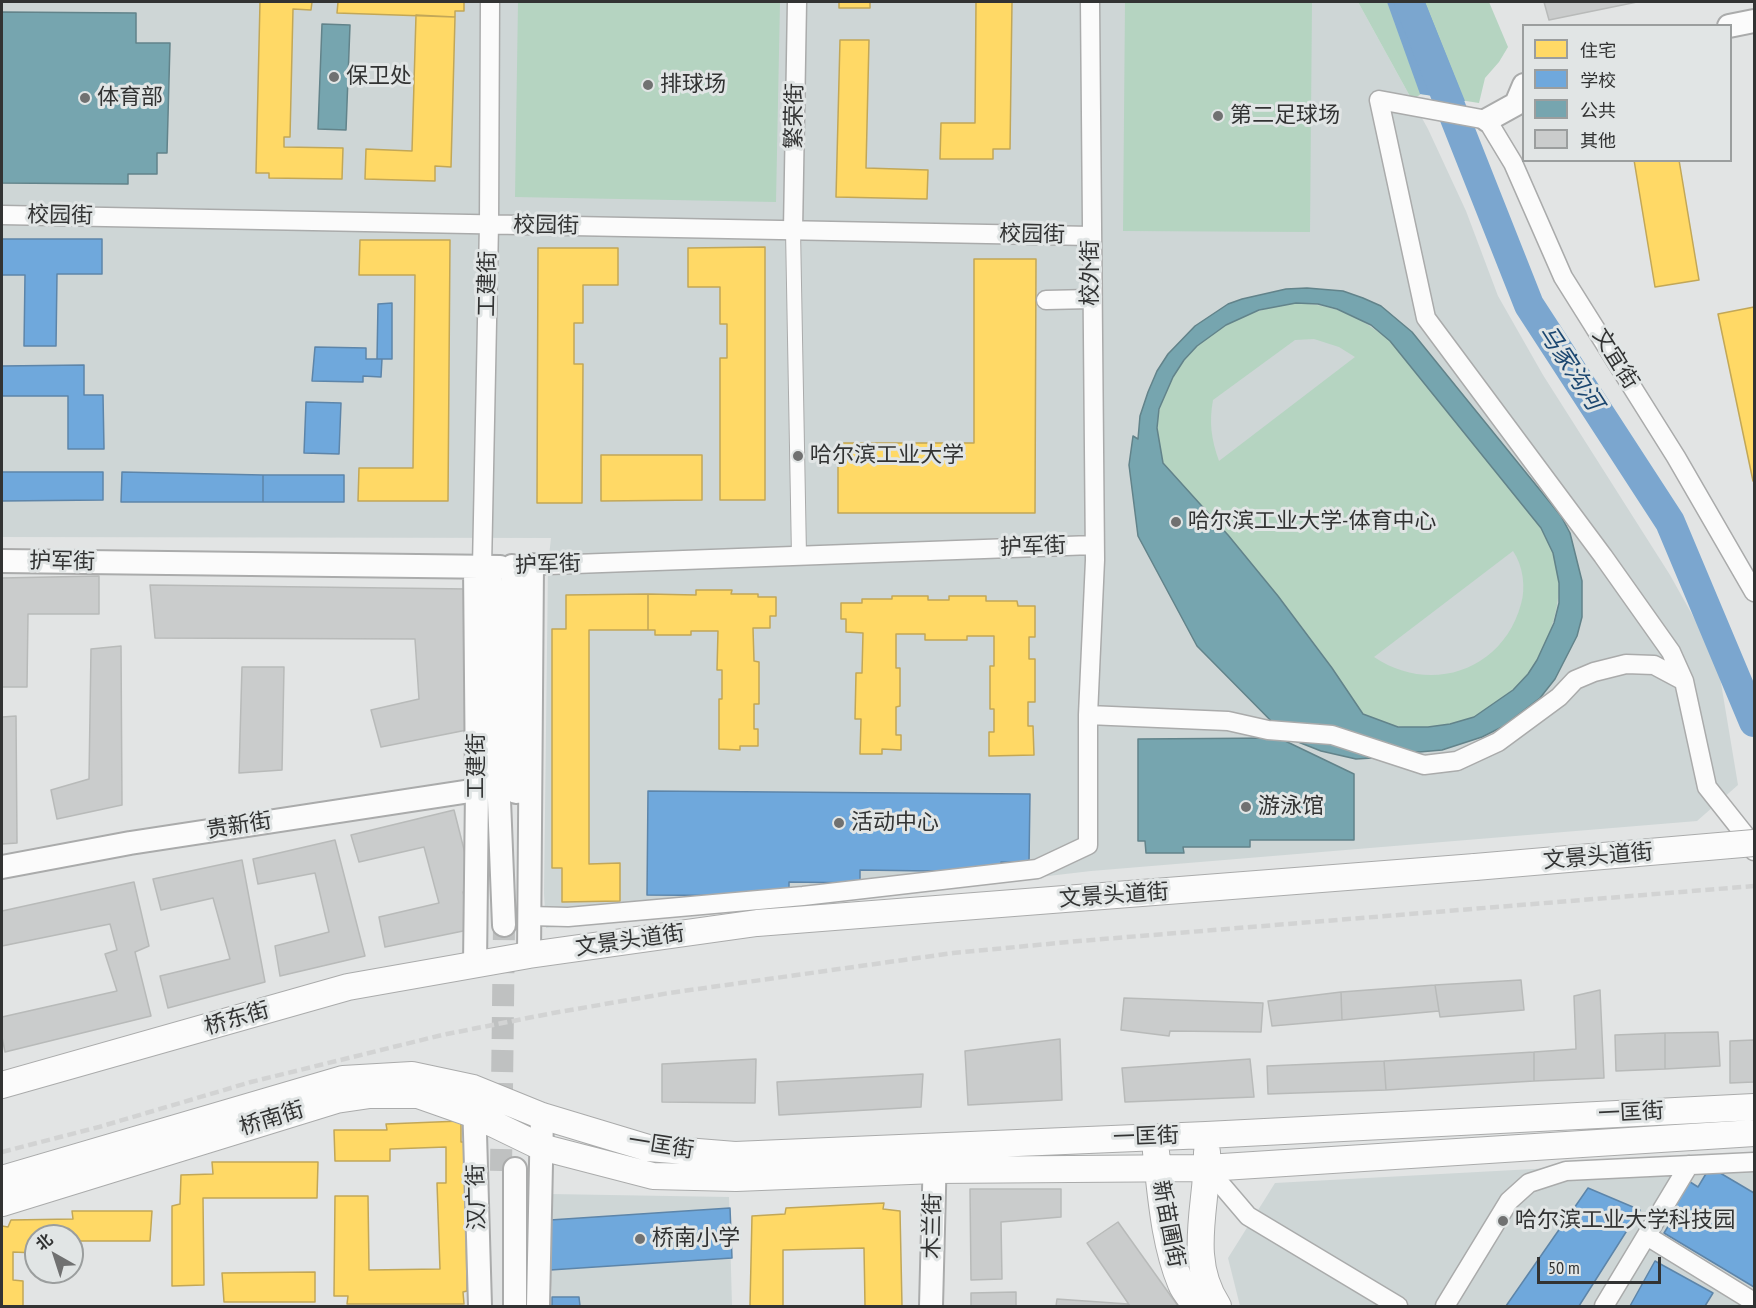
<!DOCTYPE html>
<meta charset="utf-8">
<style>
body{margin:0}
#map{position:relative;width:1756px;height:1308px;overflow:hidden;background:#e2e4e4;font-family:"PT Sans Narrow","Noto Sans SC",sans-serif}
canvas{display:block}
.frame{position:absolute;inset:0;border:3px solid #323333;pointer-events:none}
.legend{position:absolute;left:1522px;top:24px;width:210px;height:138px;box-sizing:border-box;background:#e1e5e5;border:2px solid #9b9e9e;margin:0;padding:8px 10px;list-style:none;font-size:18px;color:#323333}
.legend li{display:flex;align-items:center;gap:12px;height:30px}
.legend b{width:30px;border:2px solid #9b9e9e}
.north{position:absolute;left:24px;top:1224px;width:60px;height:60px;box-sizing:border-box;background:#e1e5e5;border:2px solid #9b9e9e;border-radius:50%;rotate:321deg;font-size:16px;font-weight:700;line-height:24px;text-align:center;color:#323333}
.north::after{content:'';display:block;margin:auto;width:21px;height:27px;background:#707171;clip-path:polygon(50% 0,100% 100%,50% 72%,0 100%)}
.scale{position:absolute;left:1537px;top:1257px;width:124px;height:27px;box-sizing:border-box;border:3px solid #323333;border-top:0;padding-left:8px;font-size:18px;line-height:21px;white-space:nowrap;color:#323333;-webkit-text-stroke:4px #e1e5e5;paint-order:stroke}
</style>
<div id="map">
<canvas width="1756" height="1308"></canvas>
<div class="frame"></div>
<ul class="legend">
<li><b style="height:16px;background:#ffd966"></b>住宅</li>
<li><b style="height:16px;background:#6fa8dc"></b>学校</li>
<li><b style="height:16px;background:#76a5af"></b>公共</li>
<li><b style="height:16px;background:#cacccc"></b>其他</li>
</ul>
<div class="north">北</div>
<div class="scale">50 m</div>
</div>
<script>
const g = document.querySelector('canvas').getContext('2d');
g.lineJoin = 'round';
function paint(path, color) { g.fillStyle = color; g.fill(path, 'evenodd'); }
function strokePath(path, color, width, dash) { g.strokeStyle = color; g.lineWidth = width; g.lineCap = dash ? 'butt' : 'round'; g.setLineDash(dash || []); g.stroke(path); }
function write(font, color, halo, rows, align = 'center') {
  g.font = font + ' "PT Sans Narrow","Noto Sans SC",sans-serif'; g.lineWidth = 6; g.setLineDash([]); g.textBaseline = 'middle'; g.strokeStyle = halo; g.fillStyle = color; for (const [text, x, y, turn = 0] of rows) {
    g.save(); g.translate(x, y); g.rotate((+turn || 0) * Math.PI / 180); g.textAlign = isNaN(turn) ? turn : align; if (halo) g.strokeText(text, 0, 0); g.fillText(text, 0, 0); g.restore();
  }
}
paint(new Path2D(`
 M2 2H1358L1428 129 1466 211 1498 296 1543 375 1670 575 1717 659 1738 785 1697 821 1091 871 801 905 546 928 544 894 548 565 551 538 2 537Z
 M1754 1157V1306H1240L1228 1258 1275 1183Z
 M550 1194 729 1197 732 1306H580L579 1297H552L550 1270Z`), '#ced6d6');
paint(new Path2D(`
 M518 2H780L776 202 515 197Z
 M1125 2H1312L1310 232 1123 231Z
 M1358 2H1489L1508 47 1499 62 1485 78 1479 103 1421 94 1412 100Z
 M1296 303C1336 305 1359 316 1390 341L1541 528C1545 536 1550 544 1553 552 1567 593 1553 633 1532 668 1522 685 1491 709 1473 717 1446 730 1389 733 1364 714 1355 707 1341 680 1333 669 1316 645 1297 621 1279 597 1254 566 1229 536 1203 507 1192 495 1171 477 1164 464 1159 455 1159 442 1158 433 1156 417 1161 404 1167 389 1189 337 1242 310 1296 303ZM1314 339 1339 347 1355 357 1219 461C1211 439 1209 422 1213 400L1295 340ZM1513 551C1523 565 1526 588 1521 604 1503 671 1430 695 1374 657Z`), '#b5d4c1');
paint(new Path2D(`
 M1387 2H1425L1465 101 1420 94Z`), '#7ba6cf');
const homes = new Path2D(`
 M260 2H312L311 10 293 9 290 137H284V147L343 148 342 179 269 178V173H256Z
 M334 2H464V11H455V17L337 13 338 2Z
 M839 2H870V8H839Z
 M976 2H1012L1010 149H993V159H940L941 123H975Z
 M416 15 455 17 451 167 435 166V181L365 179 366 149 412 151Z
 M840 40H869L866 168 928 170 927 199 836 197Z
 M1634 160H1679L1699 280 1655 287Z
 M360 240H450L448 501H358L359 468H413L415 275H359Z
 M765 247V500H720V358H727V324H720V287H688V248Z
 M538 248H618V285H583V323H574V364H583L582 503H537Z
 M974 259H1036L1035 513H838V443H974Z
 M1754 307V480L1753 481 1718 314Z
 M601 455H702V500L601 501Z
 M696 590H732L731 594H758V597H776V616H770V628H753L754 661 759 662V704H754V729H758V746H740V750L719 749V699H722V670H717L718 631H691V635H655V630H648V594L696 595Z
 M648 594V630H589V864L620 863V901L562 902V868H552V629H566V595Z
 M892 596H928V600H949V596H986V601H1017L1018 606H1035V637H1029V659H1035V702H1028V726H1033L1034 755 989 756V732H994V709H990V666H994V636H967V640H925V634H896V668H900V706L896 707V735H901V750L882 749V754H860L861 719H855L856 673H862L863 633 846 632V619H841V603H862V599H892Z
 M461 1121V1142H465L467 1291 463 1292 464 1304H347L348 1296H334L335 1196H368L369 1270 440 1269 437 1183H446V1147L390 1149V1161H335L334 1130H387L386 1124Z
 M212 1162H318L317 1198H203L204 1285 172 1286V1206L180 1204 181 1175 213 1174Z
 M884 1203 883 1209 900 1211 902 1306H865L864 1248 783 1250V1306H750L752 1216 785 1214 786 1208Z
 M72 1211H152L150 1241H75L74 1253H72V1236H36V1253L13 1252V1280L23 1281V1306H2V1226L8 1227 11 1220 73 1219Z
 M315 1272V1302H224L222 1273Z`);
paint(homes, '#ffd966');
strokePath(homes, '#c2a757', 1.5);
const schools = new Path2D(`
 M2 239H102V274H57L56 346H24L25 275H2Z
 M392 303V359H377L378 304Z
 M315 347 366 348V359H382L381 377 363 376V382L312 381Z
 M84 365V395H103L104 449H68V396H2V366Z
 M306 402 341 403 339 454 304 453Z
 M2 472H103V500L2 501Z
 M122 472 263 475V502H121Z
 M263 475H344V502H263Z
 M648 791 1030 794 1029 863 1001 862V872L860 870V883L789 882V896L647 895Z
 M1710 1167 1754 1193V1287L1664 1233 1679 1209 1672 1205 1687 1180 1698 1187Z
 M1588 1188 1640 1210 1579 1306H1506Z
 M730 1208 732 1258 550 1270V1220Z
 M1655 1261 1713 1293 1705 1306H1630Z
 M552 1297H579L580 1306H552Z`);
paint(schools, '#6fa8dc');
strokePath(schools, '#5d85a9', 1.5);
const public = new Path2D(`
 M2 12 136 13V43H170L167 153H157V174H128V184L2 183Z
 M322 24 350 25 346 130 318 129Z
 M1307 288 1343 291 1363 298 1381 306 1412 332 1561 516 1570 533 1582 581V617L1577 636 1555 679 1540 698 1502 727 1482 737 1442 750 1419 752 1401 751 1389 757 1356 759 1321 751 1288 738 1197 646 1138 536 1129 465 1133 436 1138 439 1140 416 1148 392 1157 371 1168 354 1195 326 1228 304 1242 299 1286 289ZM1296 303 1318 304 1337 309 1371 325 1390 341 1541 528 1553 553 1559 583V603L1554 623 1537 660 1528 674 1513 690 1474 717 1450 724 1428 727H1398L1363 714 1332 668 1278 596 1228 535 1163 463 1157 428 1159 409 1173 377 1184 360 1197 346 1226 325 1259 310Z
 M1279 738 1354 774V840H1250V847H1183L1184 853H1146L1145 841H1138V739Z`);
paint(public, '#76a5af');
strokePath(public, '#62838a', 1.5);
strokePath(new Path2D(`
 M1409 2 1529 305 1670 522 1754 722`), '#7ba6cf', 30);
const building = new Path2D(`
 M1544 2H1637L1549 20Z
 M99 576V614H28L27 687H2V578Z
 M150 585 469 589 472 729 381 747 371 710 419 699 415 639 155 638Z
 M121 646 122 805 57 819 51 790 89 779 91 649Z
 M242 667H284L282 770 239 773Z
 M16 716 17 843 2 844V717Z
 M454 810 474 889 463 892 473 929 385 947 379 917 439 903 424 847 359 862 351 835Z
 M335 840 365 956 280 976 275 946 329 932 315 873 258 884 253 859Z
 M242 860 265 982 168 1008 160 976 230 959 213 898 161 910 153 879Z
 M134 882 149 946 135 952 151 1016 5 1052 2 1037V1017L117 991 105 954 117 950 110 924 2 946V911Z
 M1521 980 1524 1010 1440 1017 1435 985Z
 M1435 985 1439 1011 1342 1020 1341 992Z
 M1600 990 1604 1078 1534 1081V1052L1576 1049 1574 996Z
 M1341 992 1342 1020 1272 1026 1268 1001Z
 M1124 998 1263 1003 1261 1032 1170 1031 1169 1036 1121 1030Z
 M1718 1032 1720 1066 1665 1069V1033Z
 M1665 1033V1069L1616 1071 1615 1035Z
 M1060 1039 1062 1100 968 1105 965 1051Z
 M1754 1040V1082L1730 1083V1041Z
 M1534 1052V1081L1386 1090 1384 1061Z
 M756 1059 755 1103 662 1102V1064Z
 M1250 1059 1254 1097 1125 1102 1122 1068Z
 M1384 1061 1386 1090 1268 1094 1267 1066Z
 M923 1074 921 1107 779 1115 777 1082Z
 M970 1189H1061V1217L1001 1222 1002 1279 971 1280Z
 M1118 1222 1178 1306H1130L1087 1243Z
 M1016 1292V1306H971V1293Z
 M1057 1299 1128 1304 1130 1306H1056Z`);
paint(building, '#cacccc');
strokePath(building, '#b8bab9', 1.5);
strokePath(new Path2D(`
 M501 1171 504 925`), '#bfc1c1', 22, [22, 11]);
const pedestrian = new Path2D(`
 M793 230 799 556`);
const minor = new Path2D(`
 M1090 2 1095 560 1088 715 1228 721 1268 730 1332 735 1424 765 1457 761 1498 742 1559 697 1575 680 1594 672 1626 664 1654 665 1684 681
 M2 215 1091 236
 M793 230 797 2
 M1046 300 1091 299
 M520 566 1093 545
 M482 567 489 224 490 2
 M1754 851 1753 845 1707 787 1684 681 1671 652 1603 556 1426 318 1379 100 1487 120 1513 163 1563 277 1676 457 1754 592
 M530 916 568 917 803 896 1037 869 1088 845V715
 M1207 1168 1248 1216 1398 1306
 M1647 1236 1754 1302
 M1445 1306 1509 1201 1529 1183 1566 1171 1754 1162
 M1604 1306 1689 1165`);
const tertiary = new Path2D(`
 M1729 26 1754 21
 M1487 120 1516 104 1524 85
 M2 561 500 567
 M512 566 516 792
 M475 567 477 790 475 965
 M490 575 504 925
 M2 867 130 843 477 790
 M529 955 532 565
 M474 1099 480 1306
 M515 1306V1169
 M538 1306 542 1116
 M931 1306 935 1152`);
const secondary = new Path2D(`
 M2 1085 348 987 529 955 757 923 1475 867
 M1156 1152C1161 1195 1164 1243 1181 1284 1184 1292 1191 1299 1196 1306
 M1207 1152C1208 1205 1186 1258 1218 1306
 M2 1179 343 1079 412 1075 473 1088 542 1116 648 1148 735 1155 1206 1135 1754 1107
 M2 1203 336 1100 370 1095H418L475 1115 541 1147 653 1176 736 1178 935 1170 1207 1168 1754 1133`);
strokePath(pedestrian, '#aaabab', 16);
strokePath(minor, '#aaabab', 21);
strokePath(tertiary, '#aaabab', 26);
strokePath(secondary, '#aaabab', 28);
strokePath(pedestrian, '#fbfbfb', 14);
strokePath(minor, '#fbfbfb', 18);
strokePath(tertiary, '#fbfbfb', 22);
strokePath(secondary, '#fbfbfb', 26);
strokePath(new Path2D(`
 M2 1152 99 1127 251 1082 442 1035 553 1013 669 993 953 953 1079 941 1754 886`), '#d2d3d3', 4.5, [9, 4.5]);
const secondaryBridge = new Path2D(`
 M1475 867 1754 843`);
strokePath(secondaryBridge, '#aaabab', 28, []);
strokePath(secondaryBridge, '#fbfbfb', 26);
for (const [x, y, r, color] of [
 [334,77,6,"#707171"],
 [648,85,6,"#707171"],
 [85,98,6,"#707171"],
 [1218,116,6,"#707171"],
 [798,456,6,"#707171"],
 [1176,522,6,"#707171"],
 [1246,807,6,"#707171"],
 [839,823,6,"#707171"],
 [1503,1221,6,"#707171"],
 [640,1239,6,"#707171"]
]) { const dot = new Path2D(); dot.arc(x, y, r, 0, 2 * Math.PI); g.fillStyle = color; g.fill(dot); strokePath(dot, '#e1e5e5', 2); }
write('22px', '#323333', '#e1e5e5', [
 ["保卫处",346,77],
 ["排球场",660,85],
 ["体育部",97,98],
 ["第二足球场",1230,116],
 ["哈尔滨工业大学",810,456],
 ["哈尔滨工业大学-体育中心",1188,522],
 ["游泳馆",1258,807],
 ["活动中心",851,823],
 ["哈尔滨工业大学科技园",1515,1221],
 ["桥南小学",652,1239]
], 'left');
write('22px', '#323333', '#e1e5e5', [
 ["繁荣街",795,116,-89],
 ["校园街",60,216,1],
 ["校园街",546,226,1],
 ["校园街",1032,235,1],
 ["校外街",1091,273,-90],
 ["工建街",488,284,-89],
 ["文宜街",1615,359,58],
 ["护军街",1033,547,-2],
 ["护军街",62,562,1],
 ["护军街",548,565,-2],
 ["工建街",477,766,-90],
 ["贵新街",239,826,-9],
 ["文景头道街",1598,857,-5],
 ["文景头道街",1114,896,-4],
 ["文景头道街",630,941,-8],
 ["桥东街",237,1019,-16],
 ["一匡街",1631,1113,-3],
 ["桥南街",272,1119,-17],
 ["一匡街",1146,1137,-2],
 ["一匡街",661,1146,9],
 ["汉广街",477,1197,-91],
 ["新苗圃街",1168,1224,79],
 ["木兰街",933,1226,-89]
]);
write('italic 24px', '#1c4770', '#e1e5e5', [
 ["马家沟河",1570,368,57]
]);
</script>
